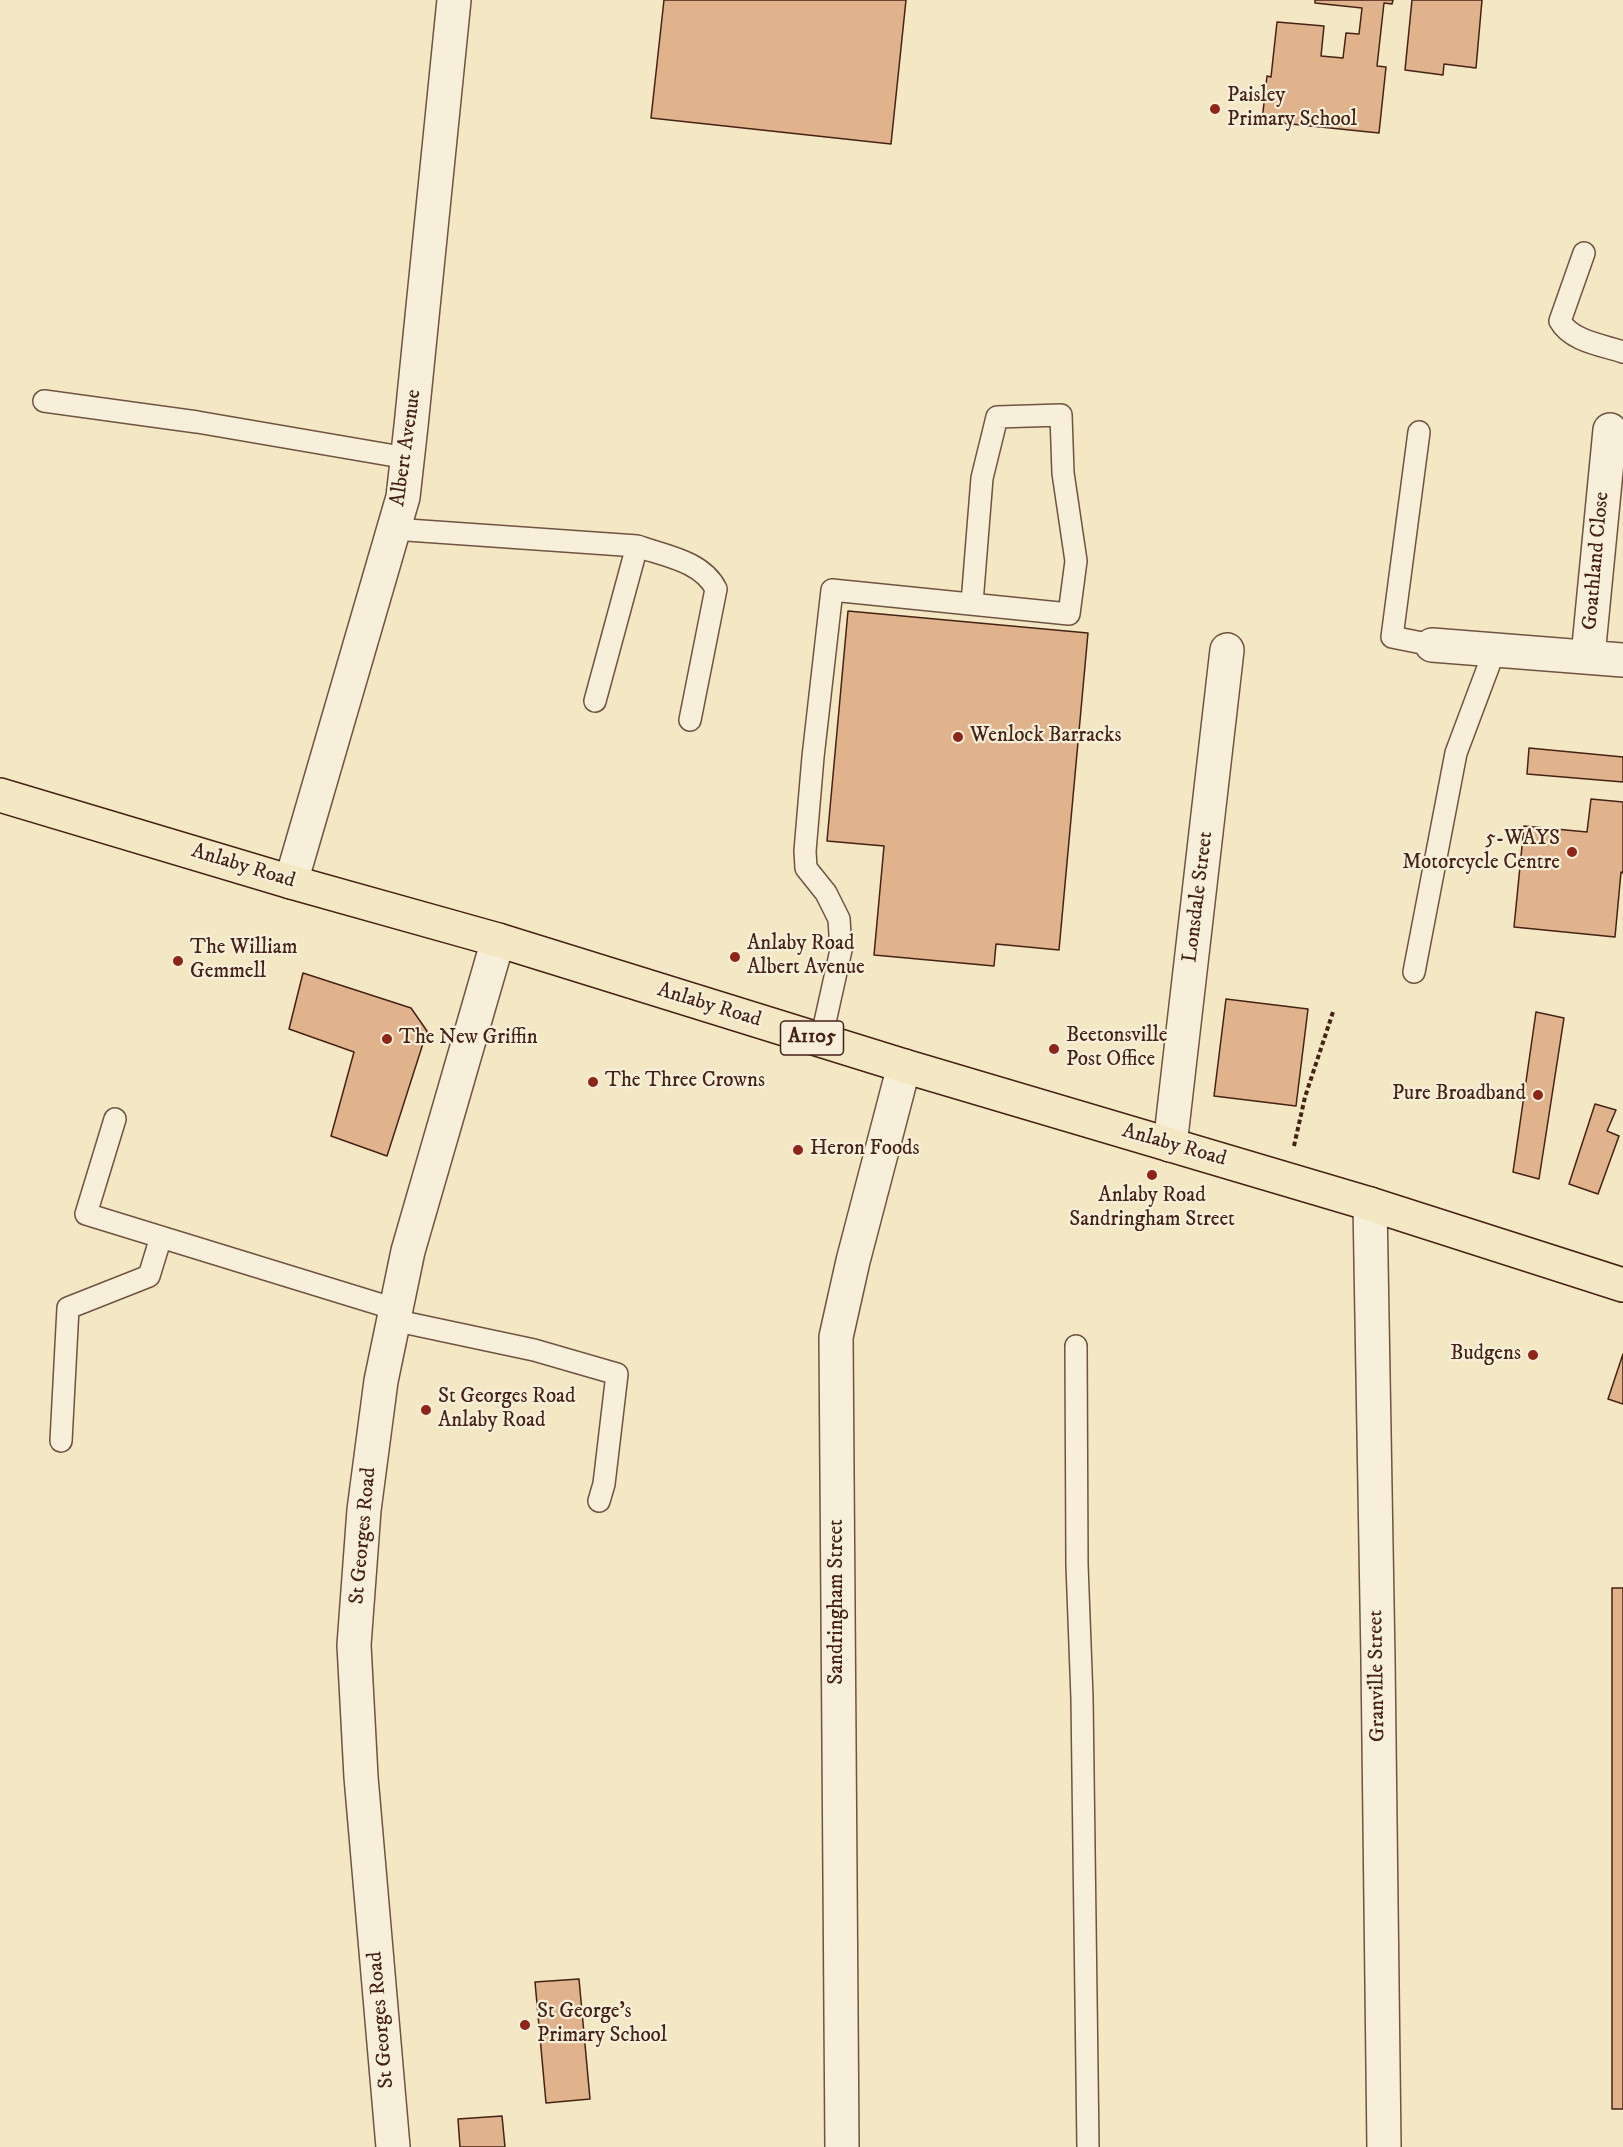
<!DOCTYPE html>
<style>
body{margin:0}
canvas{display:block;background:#f3e7c4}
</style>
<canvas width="1623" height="2147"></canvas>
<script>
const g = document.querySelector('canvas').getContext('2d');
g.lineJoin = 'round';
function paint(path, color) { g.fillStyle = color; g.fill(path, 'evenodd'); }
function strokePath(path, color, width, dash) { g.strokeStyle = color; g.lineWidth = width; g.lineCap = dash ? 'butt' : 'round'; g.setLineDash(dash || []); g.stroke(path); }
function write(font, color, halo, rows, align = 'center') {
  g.font = font + ' "IM FELL DW Pica",serif'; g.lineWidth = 4.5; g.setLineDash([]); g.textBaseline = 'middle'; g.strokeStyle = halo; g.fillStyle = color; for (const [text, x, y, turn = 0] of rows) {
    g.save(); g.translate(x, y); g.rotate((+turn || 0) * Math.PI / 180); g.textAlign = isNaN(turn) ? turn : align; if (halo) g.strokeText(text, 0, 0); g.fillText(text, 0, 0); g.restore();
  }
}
const building = new Path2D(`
 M664 0H906L891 144 651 118Z
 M1315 0H1393L1392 4 1384 3 1377 66 1386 67 1379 133 1262 121 1267 76 1271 77 1277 22 1324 26 1321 56 1343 58 1346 33 1359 34 1362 8 1315 3Z
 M1412 0H1482L1476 68 1444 64 1443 75 1405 70Z
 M848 611 1088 633 1059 950 996 944 994 966 874 955 884 846 827 841Z
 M1529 748 1623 757V782L1527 774Z
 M1591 799 1623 802V873L1621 872 1615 937 1514 927 1524 826 1587 832Z
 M303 973 411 1008 427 1031 387 1156 331 1136 354 1052 289 1029Z
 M1226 999 1308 1009 1296 1106 1214 1096Z
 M1536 1012 1564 1018 1539 1179 1513 1172Z
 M1595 1104 1616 1110 1607 1131 1619 1136 1598 1194 1569 1184Z
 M1623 1354V1404L1608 1399Z
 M1612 1588H1623V2109H1612Z
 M579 1979 590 2099 546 2103 535 1982Z
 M502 2116 505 2147H460L458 2119Z`);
paint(building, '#e1b38d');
strokePath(building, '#452215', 1.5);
const service = new Path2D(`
 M1584 253 1560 321C1571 341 1602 345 1623 352
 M44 401 197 422 407 458
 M1419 432 1392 637 1432 645
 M393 529 637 546 595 701
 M637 546C665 556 702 561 716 589L690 720
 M1414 972 1456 753 1495 649
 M821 1040 841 950 839 919 826 893 806 868 805 851 813 757 832 590 1069 614 1076 561 1063 473 1061 415 997 417 982 478 972 603
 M115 1119 86 1214 395 1309
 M393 1320 534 1350 617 1374 604 1484 599 1501
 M1076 1346 1077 1565 1082 1698 1088 2147
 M61 1441 68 1308 149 1276 161 1237`);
const minor = new Path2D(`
 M1432 645 1623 660
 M1588 656 1610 430
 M291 882 403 497 411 426 454 0
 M1170 1145 1227 650
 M1370 1204 1378 1660 1384 2147
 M393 2147 361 1777 354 1645 364 1510 381 1381 408 1251 498 940
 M842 2147 836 1337 853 1261 904 1066`);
const primary = new Path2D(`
 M0 795 291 882 498 940 904 1066 1370 1204 1623 1285`);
strokePath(service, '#705341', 24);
strokePath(minor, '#705341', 36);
strokePath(primary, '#452215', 36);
strokePath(new Path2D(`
 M1294 1146 1305 1097 1333 1012`), '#452215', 4, [4.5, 3]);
strokePath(service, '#f7efd9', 21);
strokePath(minor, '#f7efd9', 33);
strokePath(primary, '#f3e7c4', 33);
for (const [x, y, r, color] of [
 [1215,109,6,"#8f2418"],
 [958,737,6,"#8f2418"],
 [1572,852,6,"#8f2418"],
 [735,957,6,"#8f2418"],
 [178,961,6,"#8f2418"],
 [387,1039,6,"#8f2418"],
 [1054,1049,6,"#8f2418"],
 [593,1082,6,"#8f2418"],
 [1538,1095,6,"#8f2418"],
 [798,1150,6,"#8f2418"],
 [1152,1175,6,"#8f2418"],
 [1533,1355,6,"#8f2418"],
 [426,1410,6,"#8f2418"],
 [525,2025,6,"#8f2418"]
]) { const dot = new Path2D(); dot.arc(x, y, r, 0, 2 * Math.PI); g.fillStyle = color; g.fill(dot); strokePath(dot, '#f7efd9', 2); }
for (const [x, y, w] of [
 [812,1038,63]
]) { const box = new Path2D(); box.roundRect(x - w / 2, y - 17, w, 34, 4.5); g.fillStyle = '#f7efd9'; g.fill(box); strokePath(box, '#452215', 1.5); }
write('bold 20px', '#452215', null, [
 ["A1105",812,1038]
]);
write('21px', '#452215', '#f7efd9', [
 ["Paisley",1227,97],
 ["Primary School",1227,121],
 ["Wenlock Barracks",970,737],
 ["5-WAYS",1560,840,"right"],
 ["Motorcycle Centre",1560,864,"right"],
 ["Anlaby Road",747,945],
 ["Albert Avenue",747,969],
 ["The William",190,949],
 ["Gemmell",190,973],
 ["Beetonsville",1066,1037],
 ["Post Office",1066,1061],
 ["The New Griffin",399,1039],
 ["The Three Crowns",605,1082],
 ["Pure Broadband",1526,1095,"right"],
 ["Heron Foods",810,1150],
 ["Anlaby Road",1152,1197,"center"],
 ["Sandringham Street",1152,1221,"center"],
 ["Budgens",1521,1355,"right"],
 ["St Georges Road",438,1398],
 ["Anlaby Road",438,1422],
 ["St George's",537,2013],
 ["Primary School",537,2037]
], 'left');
write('21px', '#452215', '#f7efd9', [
 ["Albert Avenue",407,448,-82],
 ["Goathland Close",1597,561,-85],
 ["Anlaby Road",243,867,17],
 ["Lonsdale Street",1199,897,-83],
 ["Anlaby Road",709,1006,17],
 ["Anlaby Road",1174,1146,16],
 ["St Georges Road",364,1536,-85],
 ["Sandringham Street",838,1602,-90],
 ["Granville Street",1378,1676,-91],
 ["St Georges Road",382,2020,-95]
]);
</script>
